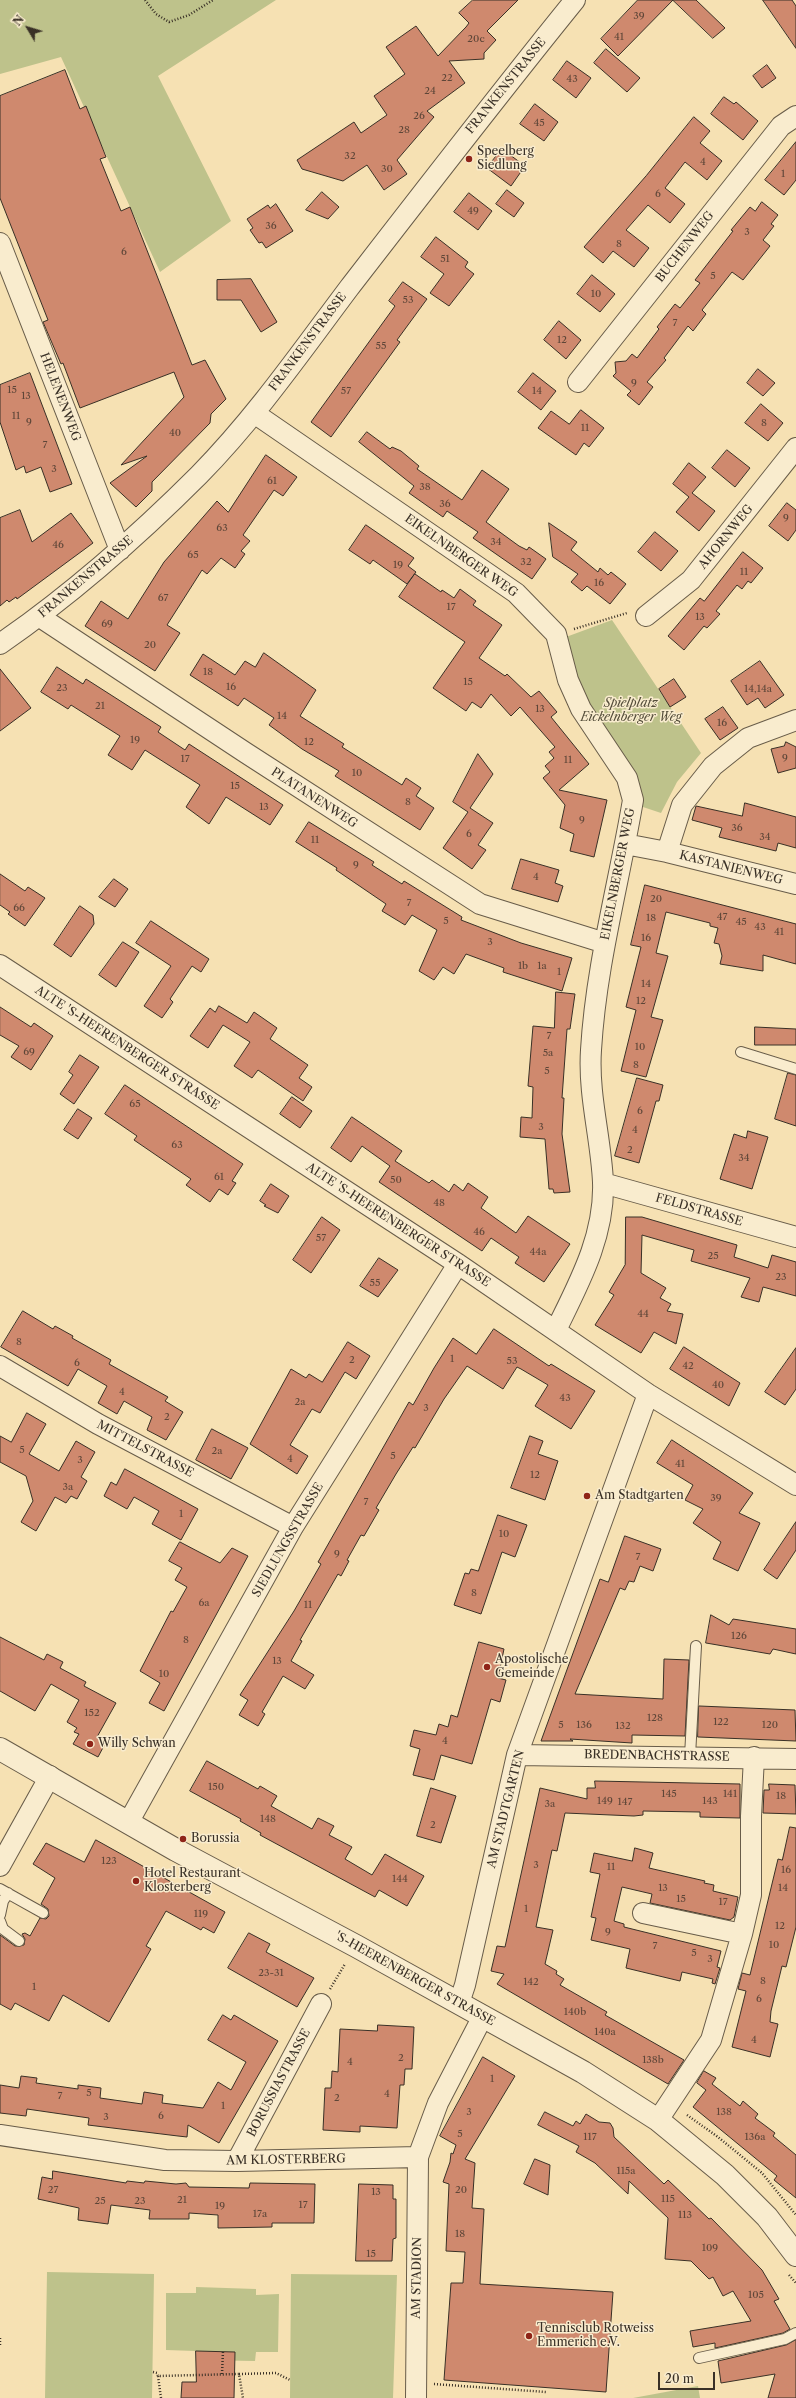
<!DOCTYPE html>
<style>
body{margin:0}
#map{position:relative;width:796px;height:2398px;overflow:hidden;background:#f6e1b3;font-family:"Libre Caslon Text",serif}
canvas{display:block}
.north{position:absolute;left:8px;top:8px;width:40px;height:40px;-webkit-text-stroke:3px #f9ecce;paint-order:stroke;rotate:308deg;font-size:11px;font-weight:700;line-height:16px;text-align:center;color:#393026}
.north::after{content:'';display:block;margin:auto;width:14px;height:18px;background:#393026;clip-path:polygon(50% 0,100% 100%,50% 72%,0 100%)}
.scale{position:absolute;left:658px;top:2372px;width:57px;height:18px;box-sizing:border-box;border:2px solid #393026;border-top:0;padding-left:5px;font-size:12px;line-height:14px;white-space:nowrap;color:#393026;-webkit-text-stroke:3px #f9ecce;paint-order:stroke}
</style>
<div id="map">
<canvas width="796" height="2398"></canvas>
<div class="north">N</div>
<div class="scale">20 m</div>
</div>
<script>
const g = document.querySelector('canvas').getContext('2d');
g.lineJoin = 'round';
function paint(path, color) { g.fillStyle = color; g.fill(path, 'evenodd'); }
function strokePath(path, color, width, dash) { g.strokeStyle = color; g.lineWidth = width; g.lineCap = dash ? 'butt' : 'round'; g.setLineDash(dash || []); g.stroke(path); }
function write(font, color, halo, rows, align = 'center') {
  g.font = font + ' "Libre Caslon Text",serif'; g.lineWidth = 3; g.setLineDash([]); g.textBaseline = 'middle'; g.strokeStyle = halo; g.fillStyle = color; for (const [text, x, y, turn = 0] of rows) {
    g.save(); g.translate(x, y); g.rotate((+turn || 0) * Math.PI / 180); g.textAlign = isNaN(turn) ? turn : align; if (halo) g.strokeText(text, 0, 0); g.fillText(text, 0, 0); g.restore();
  }
}
paint(new Path2D(`
 M0 0H276L158 76 231 221 160 272 61 57 0 74Z
 M612 620 701 753 677 782 661 813 634 804 580 689 566 637Z
 M47 2272 154 2274 152 2398H45Z
 M291 2274 397 2275 393 2398H290Z
 M196 2287 256 2289V2295L279 2294 278 2352H256L255 2361 196 2360V2351L166 2350V2293H196Z
 M698 2386 700 2398H633Z`), '#bec28b');
const building = new Path2D(`
 M473 0H518L487 31 496 40 484 53V59L449 61 465 83 427 111 434 117 397 160 407 174 384 190 367 165 343 181 302 169 297 160 354 122 361 133 387 115 374 96 405 74 386 47 416 26 438 56 466 27 469 23 459 13Z
 M638 0H673L618 56 601 39Z
 M673 0H696L725 28 713 38Z
 M763 0H792L796 6V48Z
 M606 49 640 78 627 92 594 63Z
 M567 61 591 78 576 98 553 80Z
 M767 65 776 78 762 88 753 76Z
 M65 70 80 109 86 106 106 157 100 159 121 211 130 207 192 365 205 360 226 399 211 414 210 423 152 482V491L136 507 110 483 147 456 121 465 184 397 174 372 80 408 63 363 61 364 43 322 48 320 0 198V96Z
 M724 97 734 104 736 102 758 121 743 140 711 114Z
 M535 104 558 122 544 141 520 124Z
 M694 117 710 131 700 143 722 161 707 180 685 162 665 188 685 204 670 223 648 205 626 230 649 248 634 267 613 251 603 263 584 247 646 176Z
 M796 142V180L784 195 765 180Z
 M502 149 525 166 511 186 487 168Z
 M507 190 524 203 514 217 496 204Z
 M322 192 339 207 328 219 306 210Z
 M469 193 492 211 478 230 454 212Z
 M762 202 778 215 771 224 774 226 763 240 770 246 743 280 732 272 702 310 706 314 693 331 688 326 664 358 666 360 647 382 653 387 639 405 627 395 631 391 613 376 616 373 615 362 626 361 632 354 637 358 659 329 657 327 675 304 680 308 700 283 695 280 733 231 731 230 750 207 755 211Z
 M276 204 293 231 266 248 262 242 259 243 250 230 253 228 247 219 268 205 270 208Z
 M436 237 468 262 465 267 474 274 449 306 430 293 444 274 421 257Z
 M592 275 615 294 600 312 577 294Z
 M251 279 277 322 261 332 241 300H217V280Z
 M403 282 427 299 397 340 400 342 331 437 311 422 395 306 389 301Z
 M559 321 581 340 566 359 544 340Z
 M758 369 775 383 763 396 747 383Z
 M30 373 72 484 50 492 41 467 26 473 24 466 16 470 0 422V385Z
 M533 373 556 391 541 410 518 392Z
 M761 404 783 423 768 441 745 423Z
 M581 410 604 428 589 447 584 443 576 455 538 428 551 411 569 424Z
 M367 432 390 449 392 447 401 451 419 466 417 469 462 500 482 470 509 489 486 522 519 546 527 550 529 547 546 559 532 579 473 538 478 532 447 511 443 517 409 493 414 486 359 442Z
 M727 450 750 468 735 487 712 468Z
 M266 455 297 477 283 496 274 490 243 535 250 541 241 551 245 554 235 568 221 558 207 574 202 570 167 625 180 633 155 671 85 626 101 601 128 619 164 562 217 501 228 512Z
 M689 463 706 477 692 493 715 511 699 531 676 512 689 497 673 484Z
 M787 503 796 510V530L788 541 769 526Z
 M20 510 32 542 71 513 93 543 17 599 16 597 9 602 7 600 0 606V518Z
 M549 523 577 542 571 550 598 572 600 568 608 575 611 572 626 584 610 604 587 586 582 591 571 582 578 574 553 557Z
 M366 525 414 558 408 566 416 572 407 584 373 560 370 564 349 550Z
 M655 532 678 551 661 571 638 552Z
 M743 552 763 568 751 583 748 581 742 589 737 585 716 611 720 614 707 628 704 626 684 650 668 636 700 598 704 601Z
 M415 574 441 592 442 590 454 598 460 589 476 601 473 605 502 625 479 658 505 676 507 674 531 697 539 691 557 712 551 717 589 764 559 790 607 800 594 857 570 851 574 834 560 828 565 805 543 778 550 772 545 766 554 758 549 752 555 747 520 707 511 716 491 694 481 708 472 702 466 711 433 688 465 642 399 597Z
 M264 653 316 690 300 716 344 744 342 747 402 785 406 778 421 788 416 796 434 808 420 830 335 776 339 771 302 749 269 725 274 718 244 698 238 706 190 675 203 654 235 675 245 661 255 667Z
 M760 661 784 695 765 708 758 698 747 705 731 681Z
 M57 667 83 684 86 679 161 727 158 732 185 750 189 744 283 805 270 825 226 797 209 824 186 807 200 785 145 750 132 770 108 755 120 736 71 705 68 709 41 692Z
 M0 669 31 708 0 731Z
 M674 679 686 697 670 707 659 689Z
 M723 707 738 728 720 740 705 719Z
 M786 742 796 747V768L778 773 771 749 784 746Z
 M478 754 493 774 470 808 493 823 478 845 486 850 472 869 443 848 468 812 453 802Z
 M745 803 796 817V848L778 843 776 851 719 837 722 828 692 820 696 806 742 816Z
 M309 822 374 862 372 865 402 884 404 881 462 917 461 920 521 943 572 958 562 991 503 972 504 968 466 954 454 974 443 967 434 980 419 971 437 930 412 915 405 925 382 911 386 904 336 870 337 868 296 842Z
 M521 859 559 870 555 883 563 886 558 902 512 889Z
 M0 874 25 891 28 887 45 898 25 926 8 914 10 912 0 905Z
 M114 879 128 889 115 907 99 897Z
 M645 885 796 924V964L763 955V971L720 964 722 956 719 944 714 943 718 928 710 926V923L666 912 656 953 668 956 651 1017 663 1020 646 1077 621 1071 636 1010 626 1007 641 947 631 945Z
 M80 906 93 915 94 924 71 957 54 945Z
 M151 921 209 959 201 972 192 966 170 999 173 1002 162 1018 144 1006 171 966 136 943Z
 M123 942 139 952 116 987 99 975Z
 M556 992 575 994 570 1029H567L562 1098H564L562 1134 570 1192 554 1193 553 1189H549L545 1139 520 1137 521 1117 532 1118 533 1087 528 1086 533 1026 554 1028Z
 M219 1006 247 1023 254 1012 277 1028 270 1039 308 1065 299 1078 312 1087 303 1101 258 1070 252 1078 234 1066 250 1042 223 1025 208 1048 190 1036 210 1008 215 1012Z
 M0 1007 31 1027 34 1023 53 1036 31 1070 11 1057 19 1046 0 1035Z
 M755 1027 796 1029V1045H755Z
 M80 1055 99 1067 74 1104 60 1094 73 1075 69 1072Z
 M788 1073 796 1075V1126L775 1119Z
 M637 1078 663 1085 659 1101H656L639 1163 615 1156Z
 M125 1085 243 1164 232 1181 236 1183 228 1195 219 1189 210 1202 186 1185 191 1179 134 1140 137 1136 105 1114Z
 M292 1097 312 1111 300 1128 280 1114Z
 M78 1109 92 1118 78 1139 64 1130Z
 M352 1117 402 1151 395 1161 429 1183 432 1180 449 1192 454 1184 463 1191 468 1183 488 1197 481 1208 516 1233 528 1216 570 1244 544 1282 515 1263 519 1257 491 1238 482 1251 379 1182 390 1166 362 1146 351 1162 331 1148Z
 M748 1131 768 1137 752 1189 720 1179 734 1134 746 1138Z
 M271 1184 289 1196 278 1213 264 1206 266 1205 260 1201Z
 M322 1217 340 1230 311 1273 293 1260Z
 M626 1217H642L737 1245 734 1257 768 1268 772 1255 796 1262V1296L763 1287 759 1302 741 1297 750 1278 691 1261 694 1250 642 1235 641 1273 666 1288 660 1298 671 1304 667 1311 683 1314 676 1344 654 1332 641 1353 595 1325 614 1295 609 1292 625 1265Z
 M379 1258 398 1270 378 1297 360 1286Z
 M23 1311 53 1329 55 1326 73 1336 72 1338 111 1360 109 1364 168 1397 165 1401 183 1412 166 1440 147 1430 152 1417 124 1401 117 1414 98 1403 107 1386 78 1369 68 1386 1 1347Z
 M494 1329 549 1366 551 1364 595 1391 571 1429 535 1406 548 1385 521 1369 517 1367 503 1389 467 1366 444 1399 415 1448 413 1447 396 1474 376 1508 379 1510 364 1536 361 1535 347 1560 349 1561 341 1576 338 1574 300 1640 302 1641 291 1661 314 1675 305 1689 283 1676 262 1712 265 1714 258 1726 239 1715 248 1700 240 1695 294 1611 321 1564 318 1562 409 1402 413 1405 434 1368 453 1338 476 1354Z
 M348 1342 370 1356 356 1379 345 1372 320 1413 312 1409 290 1445 308 1456 297 1474 250 1444 291 1369 306 1378 309 1374 322 1382Z
 M684 1347 740 1383 729 1406 670 1369Z
 M796 1348V1389L785 1405 765 1392Z
 M27 1413 46 1424 29 1454 59 1471 76 1441 95 1452 81 1477 87 1481 77 1499 71 1496 66 1503 55 1497 36 1531 21 1522 33 1501 26 1476 0 1462V1436L11 1442Z
 M212 1429 248 1448 231 1479 196 1460Z
 M530 1436 543 1441 538 1454 558 1461 545 1500 511 1488Z
 M672 1440 753 1493 739 1513 760 1523 738 1571 713 1559 721 1542 693 1523 703 1509 685 1500 693 1485 657 1463Z
 M125 1469 198 1509 181 1540 152 1524 159 1511 134 1497 127 1509 104 1496 111 1482 116 1485Z
 M498 1515 527 1525 515 1557 502 1552 481 1614 454 1605 465 1573 469 1574 471 1569 478 1571Z
 M796 1522V1550L777 1579 764 1570Z
 M625 1536 661 1549 653 1571 640 1566 634 1582 629 1581 625 1590 620 1588 575 1694 663 1699 664 1659 689 1660 685 1736 632 1735V1743L570 1739 573 1741H541L600 1579 608 1582Z
 M180 1542 220 1563 232 1548 248 1556 164 1711 149 1703 160 1683 140 1671 171 1611 173 1612 187 1587 175 1580 182 1568 169 1561Z
 M711 1615 729 1625 733 1619 796 1629V1654L773 1649 770 1654 706 1643Z
 M0 1637 44 1660 47 1654 63 1662 60 1668 86 1682 84 1686 116 1703 97 1737 106 1742 98 1757 73 1744 79 1734 74 1732 77 1728 67 1722 79 1700 51 1684 35 1711 0 1691Z
 M479 1642 504 1649 498 1678 506 1680 500 1702 491 1699 472 1764 441 1755 434 1780 413 1775 420 1749 410 1746 414 1730 436 1735 439 1724 448 1727 451 1715 457 1717Z
 M699 1706 795 1710 796 1741 698 1737Z
 M207 1761 258 1789 260 1786 277 1796 271 1806 312 1829 318 1818 334 1826 329 1835 352 1847 345 1859 372 1875 385 1854 424 1876 407 1906 379 1890 375 1897 260 1835 261 1833 240 1821 241 1819 190 1791Z
 M595 1781 740 1784V1818L700 1817V1812L643 1811V1815L634 1816 565 1813 557 1851 552 1850 536 1927 553 1930 545 1964 557 1971 556 1974 564 1979 560 1985 607 2012 605 2015 684 2060 668 2084 497 1984 504 1974 491 1971 497 1946 505 1947 540 1788 587 1799V1788H595Z
 M769 1784 795 1785 796 1814 763 1813 764 1790H769Z
 M431 1788 456 1796 441 1843 417 1836Z
 M790 1827 796 1828V1927L786 1967 782 1966 771 2011 770 2022 778 2024 770 2057 732 2047 746 1991 738 1989 742 1973 750 1975 778 1859 782 1860Z
 M96 1840 225 1912 214 1933 203 1927 201 1930 166 1911 146 1946 151 1949 109 2022 63 1995 49 2021 15 2003 11 2010 0 2004V1935L15 1946 24 1945 25 1939 22 1934 25 1933 30 1936 40 1918 46 1919 49 1916 48 1909 41 1904 55 1878 33 1864 46 1843 84 1862Z
 M635 1848 653 1853 649 1868 705 1881 704 1883 714 1885 713 1891 738 1897 734 1917 730 1920 650 1903 652 1894 622 1887 614 1921 624 1924V1927L721 1951 717 1967 720 1968 715 1984 712 1983 713 1979 682 1972 680 1981 626 1968 630 1949 591 1940 596 1918 591 1917 600 1874 590 1872 594 1853 632 1861Z
 M249 1933 270 1944 266 1952 314 1978 297 2007 228 1968Z
 M223 2015 231 2020 234 2015 278 2041 219 2143 188 2125 187 2137 178 2136 88 2125 89 2118 27 2109 26 2116 0 2113V2085L19 2088 21 2076 37 2078 36 2083 78 2089V2085L101 2088 100 2098 142 2104 144 2092 163 2095 162 2103 203 2108 218 2082 231 2090 246 2062 208 2040Z
 M378 2025 414 2027 412 2069H405L404 2085H400L397 2128 360 2126V2132L323 2130 325 2088H331L332 2071 338 2072 340 2029 377 2031Z
 M483 2057 515 2076 465 2159 475 2163 472 2208 484 2209 480 2284 613 2292 606 2392 444 2380 451 2283H463L465 2252 446 2251 449 2184 443 2182 450 2162 451 2153 453 2154 456 2145 440 2136Z
 M704 2071 716 2078 712 2084 740 2106 743 2101 758 2114 755 2118 775 2133 773 2136 796 2155V2198L774 2180 777 2176 693 2107 706 2090 697 2083Z
 M545 2112 573 2126 576 2121 580 2124 586 2114 599 2122 610 2123 613 2128 614 2137 664 2184 668 2180 709 2219 711 2218 762 2270 779 2299 774 2301 790 2329 783 2333 715 2348V2343L693 2347 690 2331 751 2321 733 2291 723 2296 713 2277 709 2279 691 2261 665 2259 668 2218 629 2181 628 2194 595 2163 576 2152 579 2146 538 2125Z
 M535 2159 550 2165 548 2195 524 2184Z
 M53 2171 126 2183 127 2181 144 2183 145 2181 176 2184 186 2183 189 2187 249 2188 250 2183 315 2184 314 2223H272V2227L218 2228V2215L189 2213V2219H149L150 2210 111 2205 108 2224 78 2220 79 2208 38 2199 42 2177 52 2179Z
 M359 2184 393 2185V2199H396V2238L393 2239 392 2261H356Z
 M796 2340V2398H768L775 2374 721 2383 718 2361 786 2345Z
 M196 2351 235 2352 234 2398H181L182 2382H196Z`);
paint(building, '#cf896e');
strokePath(building, '#393026', 1);
const service = new Path2D(`
 M741 1052 796 1069
 M690 1756 696 1646
 M0 1889 43 1913
 M0 1915 3 1901 8 1893
 M0 1921 3 1929 19 1941
 M699 2358 785 2339 796 2333`);
const minor = new Path2D(`
 M0 243 120 550
 M578 382 781 126 796 116
 M254 413 516 593 556 634 568 680 581 709 627 778 633 800C619 883 596 965 591 1050 588 1095 601 1138 603 1182 605 1236 579 1283 556 1330
 M646 616 691 580 796 448
 M40 617 246 753 480 904 605 943
 M0 644C71 595 137 537 199 475 255 418 301 352 349 288 424 191 498 95 575 0
 M625 844 667 852 796 884
 M667 852 682 805 713 766 748 738 796 720
 M0 965 458 1264 648 1394 796 1485
 M603 1183 796 1237
 M0 1366 98 1424 293 1527
 M517 1755 796 1759
 M128 1823 293 1527 458 1264
 M0 1866 50 1776
 M643 1913 742 1934
 M459 2003 465 1985 517 1755 648 1394
 M658 2120 711 2040 742 1934 751 1895V1816L754 1757
 M0 2135 165 2160 237 2161 418 2157
 M237 2161 321 2004
 M416 2398 418 2157 438 2103 483 2016`);
const tertiary = new Path2D(`
 M0 1749 176 1850 356 1946 583 2072 658 2120 725 2175 767 2217 796 2255`);
strokePath(service, '#685c49', 12);
strokePath(minor, '#685c49', 22);
strokePath(tertiary, '#685c49', 24);
strokePath(new Path2D(`
 M145 0 156 14 169 22 189 15 213 0
 M574 629 627 613
 M330 1989 345 1964
 M687 2115 718 2137 762 2173 796 2215
 M789 2275 796 2283
 M0 2338V2346
 M153 2372 157 2373 158 2376
 M222 2374 223 2351
 M239 2374 276 2373 290 2380
 M434 2384 546 2392
 M161 2398 158 2376 239 2374 243 2398`), '#393026', 2.5, [1, 2]);
strokePath(service, '#f9ecce', 10);
strokePath(minor, '#f9ecce', 20);
strokePath(tertiary, '#f9ecce', 22);
for (const [x, y, r, color] of [
 [469,159,4,"#8f2418"],
 [587,1496,4,"#8f2418"],
 [487,1667,4,"#8f2418"],
 [90,1744,4,"#8f2418"],
 [183,1839,4,"#8f2418"],
 [136,1881,4,"#8f2418"],
 [529,2336,4,"#8f2418"]
]) { const dot = new Path2D(); dot.arc(x, y, r, 0, 2 * Math.PI); g.fillStyle = color; g.fill(dot); strokePath(dot, '#f9ecce', 1.5); }
write('10px', '#5e4638', null, [
 ["39",639,16],
 ["41",619,37],
 ["20c",476,39],
 ["22",447,78],
 ["43",572,79],
 ["24",430,91],
 ["26",419,116],
 ["45",539,123],
 ["28",404,130],
 ["32",350,156],
 ["4",703,162],
 ["30",387,169],
 ["1",783,174],
 ["6",658,194],
 ["49",473,211],
 ["36",271,226],
 ["3",747,232],
 ["8",619,244],
 ["6",124,252],
 ["51",445,259],
 ["5",713,276],
 ["10",596,294],
 ["53",408,300],
 ["7",675,323],
 ["12",562,340],
 ["55",381,346],
 ["9",634,383],
 ["15",12,390],
 ["57",346,391],
 ["14",537,391],
 ["13",26,396],
 ["11",16,416],
 ["9",29,422],
 ["8",764,423],
 ["11",585,428],
 ["40",175,433],
 ["7",45,445],
 ["3",54,469],
 ["61",272,481],
 ["38",425,487],
 ["36",445,504],
 ["9",786,518],
 ["63",222,528],
 ["34",496,542],
 ["46",58,545],
 ["65",193,555],
 ["32",526,562],
 ["19",398,565],
 ["11",744,572],
 ["16",599,583],
 ["67",163,598],
 ["17",451,607],
 ["13",700,617],
 ["69",107,624],
 ["20",150,645],
 ["18",208,672],
 ["15",468,682],
 ["16",231,687],
 ["23",62,688],
 ["14,14a",758,689],
 ["21",100,706],
 ["13",540,709],
 ["14",282,716],
 ["16",722,723],
 ["19",135,740],
 ["12",309,742],
 ["9",785,758],
 ["17",185,759],
 ["11",568,760],
 ["10",357,773],
 ["15",235,786],
 ["8",408,802],
 ["13",264,807],
 ["9",582,820],
 ["36",737,828],
 ["6",469,834],
 ["34",765,837],
 ["11",315,840],
 ["9",356,865],
 ["4",536,877],
 ["20",656,899],
 ["7",409,903],
 ["66",19,908],
 ["47",722,917],
 ["18",651,918],
 ["5",446,921],
 ["45",741,922],
 ["43",760,927],
 ["41",779,932],
 ["16",646,938],
 ["3",490,942],
 ["1b",523,966],
 ["1a",542,966],
 ["1",559,972],
 ["14",646,984],
 ["12",641,1001],
 ["7",549,1036],
 ["10",640,1047],
 ["69",29,1052],
 ["5a",548,1053],
 ["8",636,1065],
 ["5",547,1071],
 ["65",135,1104],
 ["6",640,1111],
 ["3",541,1127],
 ["4",635,1130],
 ["63",177,1145],
 ["2",630,1150],
 ["34",744,1158],
 ["61",219,1177],
 ["50",396,1180],
 ["48",439,1203],
 ["46",479,1232],
 ["57",321,1238],
 ["44a",538,1252],
 ["25",713,1256],
 ["23",781,1277],
 ["55",375,1283],
 ["44",643,1314],
 ["8",19,1342],
 ["1",452,1359],
 ["2",352,1360],
 ["53",512,1361],
 ["6",77,1363],
 ["42",688,1366],
 ["40",718,1385],
 ["4",122,1392],
 ["43",565,1398],
 ["2a",300,1402],
 ["3",426,1408],
 ["2",167,1417],
 ["5",22,1450],
 ["2a",217,1451],
 ["5",393,1456],
 ["4",290,1459],
 ["3",80,1460],
 ["41",680,1464],
 ["12",535,1475],
 ["3a",68,1487],
 ["39",716,1498],
 ["7",366,1502],
 ["1",181,1514],
 ["10",504,1534],
 ["9",337,1554],
 ["7",638,1557],
 ["8",474,1593],
 ["6a",204,1603],
 ["11",308,1605],
 ["126",739,1636],
 ["8",186,1640],
 ["13",277,1661],
 ["10",164,1674],
 ["152",92,1713],
 ["128",655,1718],
 ["122",721,1722],
 ["5",561,1725],
 ["136",584,1725],
 ["120",770,1725],
 ["132",623,1726],
 ["4",445,1741],
 ["150",216,1787],
 ["145",669,1794],
 ["141",730,1794],
 ["18",781,1796],
 ["149",605,1801],
 ["143",710,1801],
 ["147",625,1802],
 ["3a",550,1804],
 ["148",268,1819],
 ["2",433,1825],
 ["123",109,1861],
 ["3",536,1865],
 ["11",611,1867],
 ["16",786,1870],
 ["144",400,1879],
 ["13",663,1888],
 ["14",783,1888],
 ["15",681,1899],
 ["17",723,1902],
 ["1",526,1909],
 ["119",201,1914],
 ["12",780,1926],
 ["9",608,1932],
 ["10",774,1945],
 ["7",655,1946],
 ["5",694,1953],
 ["3",710,1959],
 ["23-31",271,1973],
 ["8",763,1981],
 ["142",531,1982],
 ["1",34,1987],
 ["6",759,1999],
 ["140b",575,2012],
 ["140a",605,2032],
 ["4",754,2040],
 ["2",401,2058],
 ["138b",653,2060],
 ["4",350,2062],
 ["1",492,2079],
 ["5",89,2093],
 ["4",387,2094],
 ["7",60,2096],
 ["2",337,2098],
 ["1",223,2106],
 ["3",469,2112],
 ["138",724,2112],
 ["6",161,2116],
 ["3",106,2117],
 ["5",460,2134],
 ["117",590,2137],
 ["136a",755,2137],
 ["115a",626,2171],
 ["27",53,2190],
 ["20",461,2190],
 ["13",376,2192],
 ["115",668,2199],
 ["21",182,2200],
 ["25",100,2201],
 ["23",140,2201],
 ["17",303,2205],
 ["19",220,2206],
 ["17a",260,2214],
 ["113",685,2215],
 ["18",460,2234],
 ["109",710,2248],
 ["15",371,2254],
 ["105",756,2295]
]);
write('12px', '#393026', '#f9ecce', [
 ["FRANKENSTRASSE",506,86,-51],
 ["BUCHENWEG",685,247,-52],
 ["FRANKENSTRASSE",308,342,-53],
 ["HELENENWEG",60,397,69],
 ["AHORNWEG",726,537,-51],
 ["EIKELNBERGER WEG",461,556,35],
 ["FRANKENSTRASSE",86,577,-40],
 ["PLATANENWEG",314,798,33],
 ["KASTANIENWEG",731,868,14],
 ["EIKELNBERGER WEG",618,874,-79],
 ["ALTE 'S-HEERENBERGER STRASSE",127,1048,33],
 ["FELDSTRASSE",699,1210,16],
 ["ALTE 'S-HEERENBERGER STRASSE",398,1225,33],
 ["MITTELSTRASSE",145,1449,28],
 ["SIEDLUNGSSTRASSE",288,1540,-60],
 ["BREDENBACHSTRASSE",657,1756,1],
 ["AM STADTGARTEN",506,1809,-76],
 ["'S-HEERENBERGER STRASSE",415,1979,29],
 ["BORUSSIASTRASSE",279,2083,-62],
 ["AM KLOSTERBERG",286,2160,-1],
 ["AM STADION",417,2278,-89]
]);
write('12px', '#393026', '#f9ecce', [
 ["Speelberg",477,152],
 ["Siedlung",477,166],
 ["Am Stadtgarten",595,1496],
 ["Apostolische",495,1660],
 ["Gemeinde",495,1674],
 ["Willy Schwan",98,1744],
 ["Borussia",191,1839],
 ["Hotel Restaurant",144,1874],
 ["Klosterberg",144,1888],
 ["Tennisclub Rotweiss",537,2329],
 ["Emmerich e.V.",537,2343]
], 'left');
write('italic 12px', '#544d3a', '#f9ecce', [
 ["Spielplatz",631,704],
 ["Eickelnberger Weg",631,718]
]);
</script>
